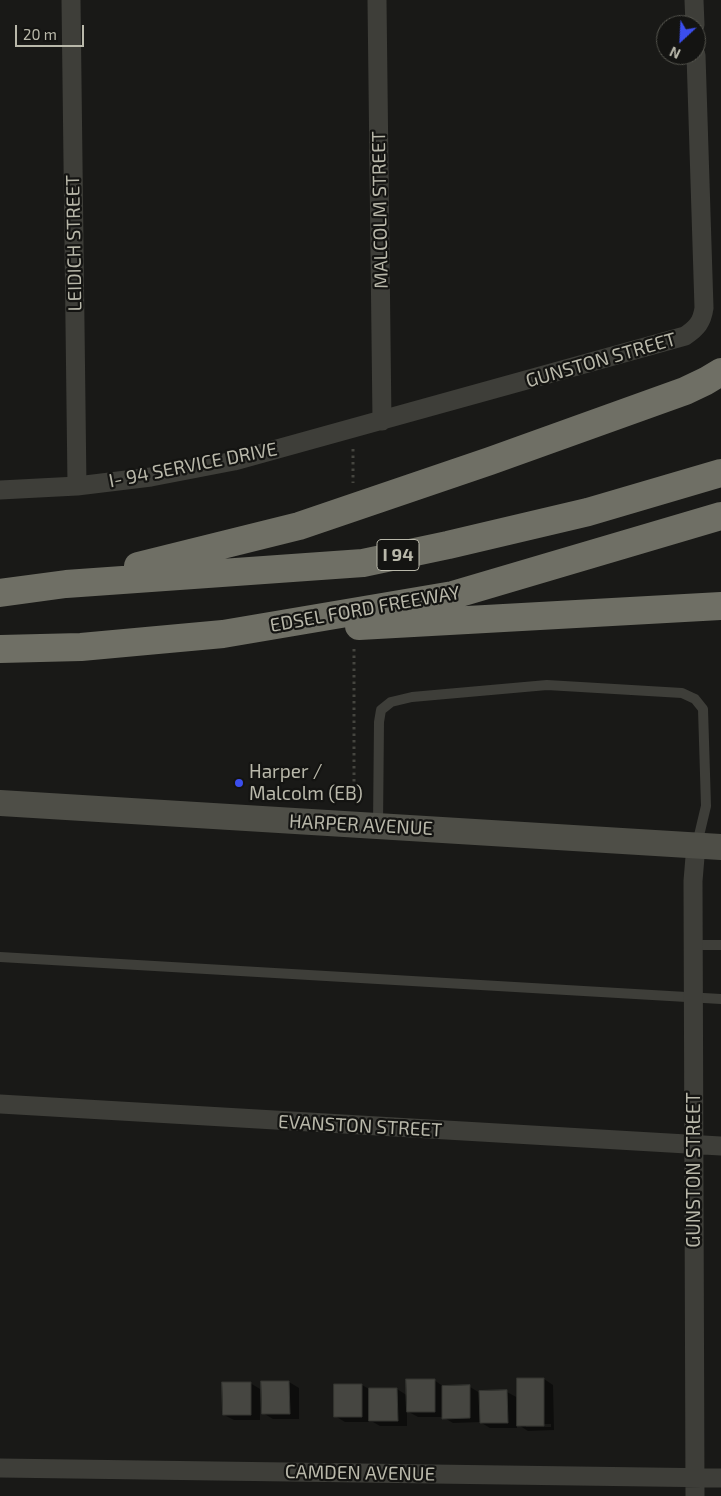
<!DOCTYPE html>
<style>
body{margin:0}
#map{position:relative;width:721px;height:1496px;overflow:hidden;background:#191917;font-family:"Exo 2",sans-serif}
canvas{display:block}
.north{position:absolute;left:656px;top:15px;width:50px;height:50px;box-sizing:border-box;background:#141412;border:1px solid #56564f;border-radius:50%;rotate:205deg;font-size:14px;font-weight:700;line-height:20px;text-align:center;color:#b9b8aa}
.north::after{content:'';display:block;margin:auto;width:18px;height:22px;background:#3b4eee;clip-path:polygon(50% 0,100% 100%,50% 72%,0 100%)}
.scale{position:absolute;left:15px;top:25px;width:69px;height:22px;box-sizing:border-box;border:2px solid #b9b8aa;border-top:0;padding-left:6px;font-size:15px;line-height:18px;white-space:nowrap;color:#b9b8aa;-webkit-text-stroke:4px #141412;paint-order:stroke}
</style>
<div id="map">
<canvas width="721" height="1496"></canvas>
<div class="north">N</div>
<div class="scale">20 m</div>
</div>
<script>
const g = document.querySelector('canvas').getContext('2d');
g.lineJoin = 'round';
function paint(path, color) { g.fillStyle = color; g.fill(path, 'evenodd'); }
function strokePath(path, color, width, dash) { g.strokeStyle = color; g.lineWidth = width; g.lineCap = dash ? 'butt' : 'round'; g.setLineDash(dash || []); g.stroke(path); }
function write(font, color, halo, rows, align = 'center') {
  g.font = font + ' "Exo 2",sans-serif'; g.lineWidth = 4.5; g.setLineDash([]); g.textBaseline = 'middle'; g.strokeStyle = halo; g.fillStyle = color; for (const [text, x, y, turn = 0] of rows) {
    g.save(); g.translate(x, y); g.rotate((+turn || 0) * Math.PI / 180); g.textAlign = isNaN(turn) ? turn : align; if (halo) g.strokeText(text, 0, 0); g.fillText(text, 0, 0); g.restore();
  }
}
paint(new Path2D(`
 M544 1379 553 1385 554 1430 528 1431 517 1424V1428H490L480 1422 453 1423 443 1417H418L407 1411V1426H380L373 1422H345L335 1416 362 1385 369 1389H397L408 1396 434 1380 444 1387H470L480 1393 507 1392 518 1398ZM526 1424H551V1427H526Z
 M289 1382 299 1388V1419H273L263 1413 262 1383Z
 M250 1383 260 1389V1420H234L224 1415Z`), '#0007');
const building = new Path2D(`
 M517 1378H544V1426H517Z
 M406 1379H435V1412H407Z
 M261 1381H289L290 1414H262Z
 M222 1382H251V1415H223Z
 M334 1384H362V1417H334Z
 M470 1385V1418L442 1419V1386Z
 M369 1388H397L398 1421H369Z
 M507 1390 508 1423H480L479 1391Z`);
paint(building, '#464641');
strokePath(building, '#343531', 1);
strokePath(new Path2D(`
 M353 449V483
 M354 649V801`), '#45453f', 3, [2.5, 4]);
strokePath(new Path2D(`
 M378 825 379 722 381 710 391 702 412 697 547 685 682 693 695 699 703 709 706 806 697 844
 M693 945H721
 M0 957 721 999`), '#3e3e39', 10);
strokePath(new Path2D(`
 M71 0 77 486
 M377 0 382 421
 M694 0 695 25
 M0 490 77 486 151 477 234 461 685 336C697 328 702 322 704 308L696 55
 M0 1104 721 1146
 M0 1468 721 1478
 M695 1496 693 881 696 845`), '#3e3e39', 19);
strokePath(new Path2D(`
 M0 803 721 847`), '#4e4e47', 26);
strokePath(new Path2D(`
 M138 566 299 526 490 461 685 391 706 381 721 372
 M0 593 66 584 363 563 448 545 588 512 721 473
 M359 626 721 606
 M0 649 81 647 223 634 453 595 721 516`), '#6f6f65', 28);
for (const [x, y, r, color] of [
 [239,783,5,"#3b4eee"]
]) { const dot = new Path2D(); dot.arc(x, y, r, 0, 2 * Math.PI); g.fillStyle = color; g.fill(dot); strokePath(dot, '#141412', 2); }
for (const [x, y, w] of [
 [398,555,42]
]) { const box = new Path2D(); box.roundRect(x - w / 2, y - 15.5, w, 31, 4); g.fillStyle = '#141412'; g.fill(box); strokePath(box, '#b9b8aa', 1); }
write('bold 18px', '#b9b8aa', null, [
 ["I 94",398,555]
]);
write('19px', '#b9b8aa', '#141412', [
 ["MALCOLM STREET",380,210,-91],
 ["LEIDICH STREET",74,243,-91],
 ["GUNSTON STREET",601,360,-16],
 ["I- 94 SERVICE DRIVE",193,465,-11],
 ["EDSEL FORD FREEWAY",365,609,-10],
 ["HARPER AVENUE",361,825,3],
 ["EVANSTON STREET",360,1126,3],
 ["GUNSTON STREET",694,1170,-90],
 ["CAMDEN AVENUE",360,1473,1]
]);
write('19px', '#b9b8aa', '#141412', [
 ["Harper /",249,772],
 ["Malcolm (EB)",249,794]
], 'left');
</script>
